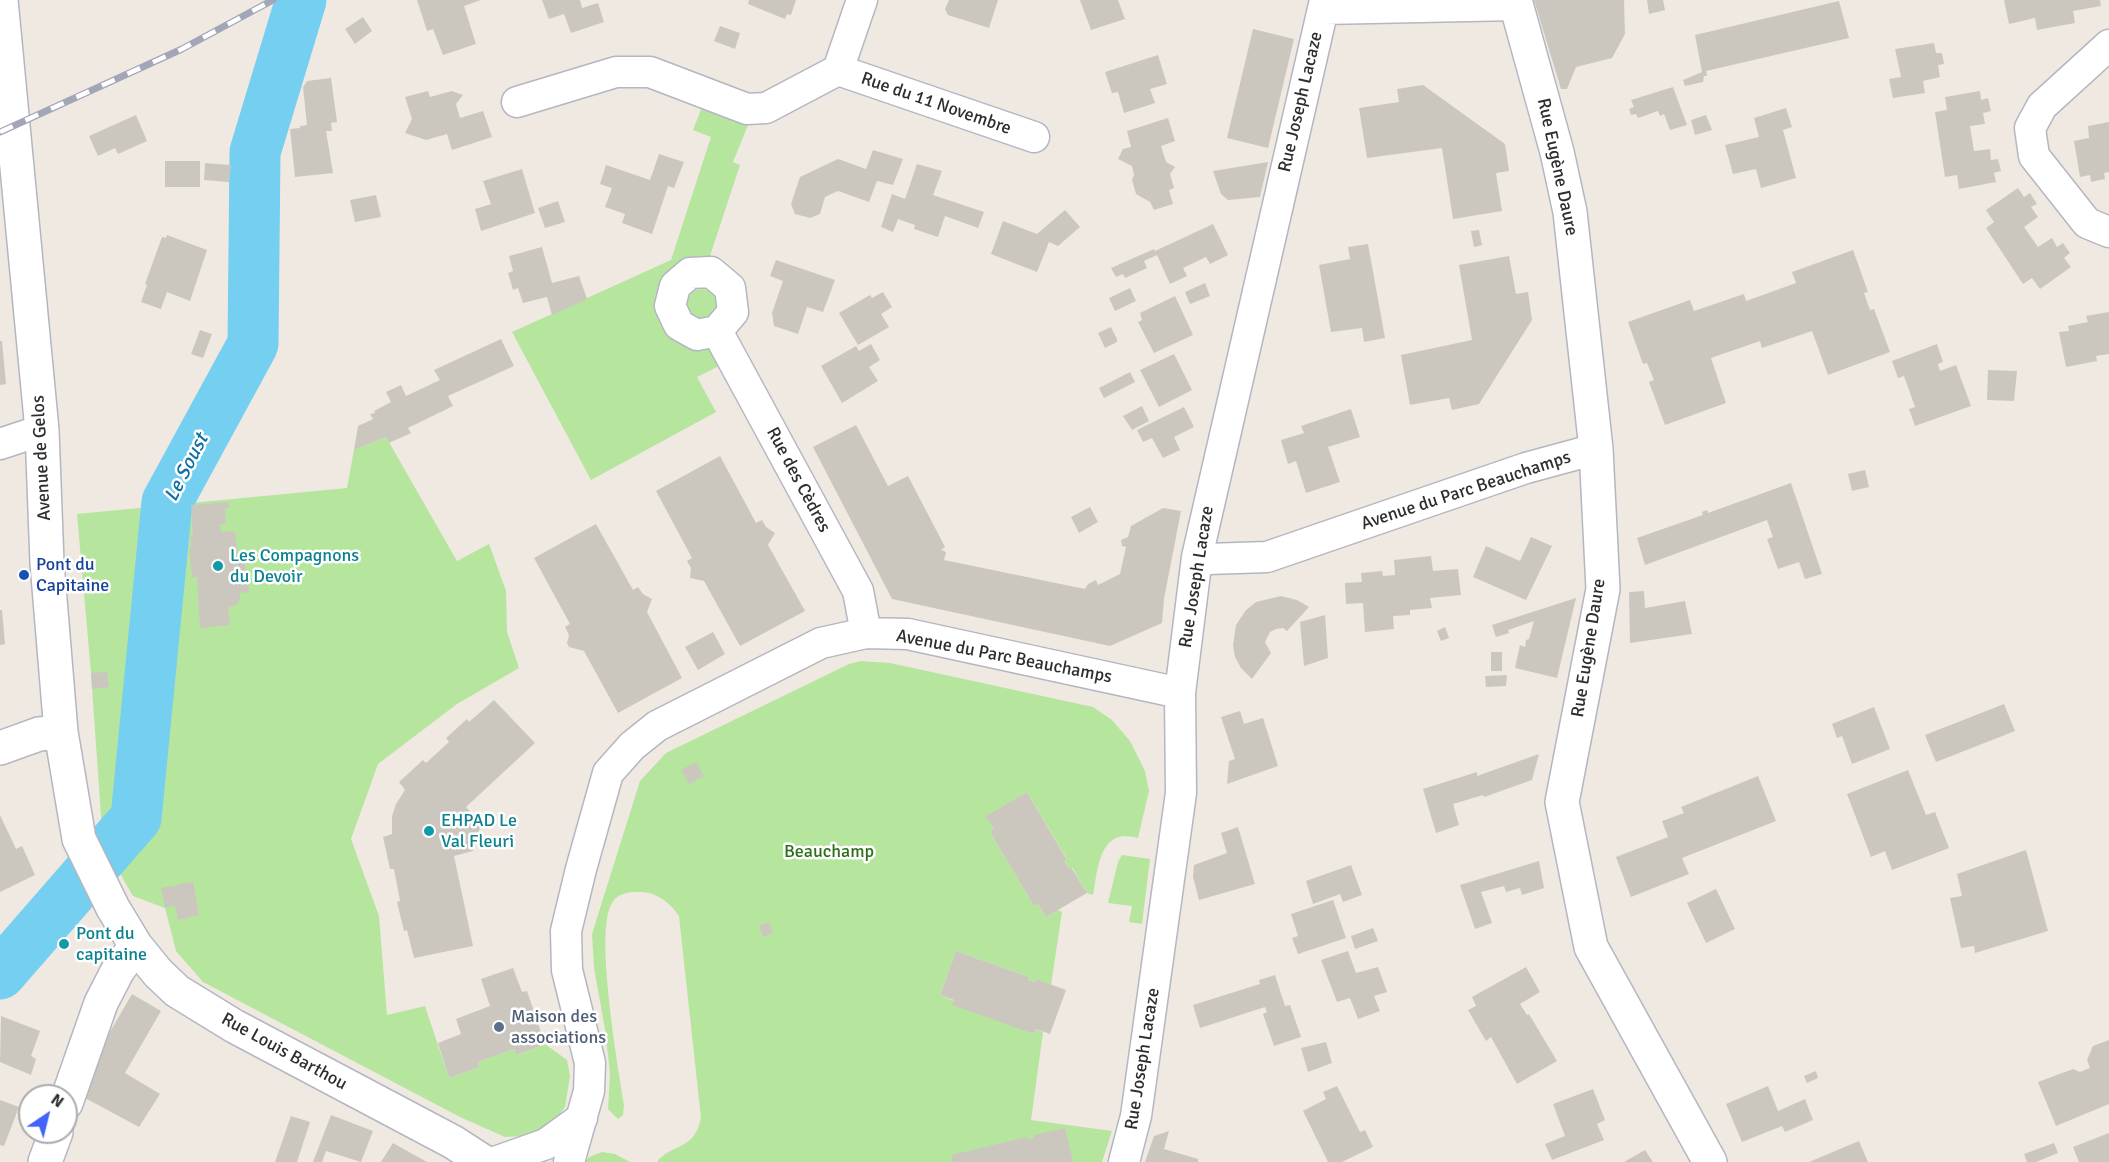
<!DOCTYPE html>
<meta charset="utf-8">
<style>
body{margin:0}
#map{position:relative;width:2109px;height:1162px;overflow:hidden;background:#efe9e1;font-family:Signika,sans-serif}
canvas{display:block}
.north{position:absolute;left:18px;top:1084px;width:60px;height:60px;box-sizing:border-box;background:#fff;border:2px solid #ababab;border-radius:50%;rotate:35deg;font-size:16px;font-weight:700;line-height:24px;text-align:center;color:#2e2e2e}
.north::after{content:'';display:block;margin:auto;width:21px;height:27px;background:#4264fb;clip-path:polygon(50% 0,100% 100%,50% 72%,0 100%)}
</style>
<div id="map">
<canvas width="2109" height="1162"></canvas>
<div class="north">N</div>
</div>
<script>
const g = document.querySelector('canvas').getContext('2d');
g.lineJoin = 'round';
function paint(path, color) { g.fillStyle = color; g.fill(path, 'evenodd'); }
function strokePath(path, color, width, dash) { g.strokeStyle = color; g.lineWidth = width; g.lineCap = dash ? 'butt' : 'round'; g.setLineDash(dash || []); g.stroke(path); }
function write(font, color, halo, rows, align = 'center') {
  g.font = font + ' Signika,sans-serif'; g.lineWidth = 5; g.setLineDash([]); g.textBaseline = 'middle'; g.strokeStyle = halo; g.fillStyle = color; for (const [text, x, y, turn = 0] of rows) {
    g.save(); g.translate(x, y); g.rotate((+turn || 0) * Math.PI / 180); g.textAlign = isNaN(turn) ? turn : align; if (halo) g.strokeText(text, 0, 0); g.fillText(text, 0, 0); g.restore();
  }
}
paint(new Path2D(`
 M704 102 750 120 733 162 740 165 708 262 659 303 660 321 668 333 711 346 721 365 697 377 716 412 591 480 512 332 671 260 711 137 693 130Z
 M687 304a15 15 0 1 1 30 0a15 15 0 1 1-30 0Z
 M386 437 457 561 489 544 506 591 507 632 519 668 457 704 378 764 351 839 379 916 387 1015 425 1006 449 1078 479 1067 478 1062 514 1049 516 1055 545 1044 567 1060 570 1076 565 1107 549 1128 524 1136 505 1137 460 1117 203 982 176 951 165 908 133 896 103 844 91 673 77 514 347 488 354 450Z
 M861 661 890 663 1093 707 1112 720 1130 741 1145 771 1149 791 1138 838C1134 837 1128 836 1124 836 1098 838 1097 875 1093 895L1087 893 1072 867 1069 869 1064 861 1067 859 1027 792 987 816 994 829 990 832 1034 906 1038 904 1046 917 1058 910 1062 912 1051 985 1036 979 1035 982 1028 980 1029 977 956 951 940 995 1034 1034 1036 1029 1043 1032 1031 1120 1112 1131 1102 1162H658V1160C677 1142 694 1150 701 1118L679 916C670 902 655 891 638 892 626 892 616 894 611 905 595 935 618 1067 624 1105L623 1115 618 1119 608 1109 610 1073 605 1029 594 968 592 934 640 781 666 753 849 664Z
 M1122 855 1150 859 1142 924 1129 922 1132 906 1108 903 1118 862Z
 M602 1152 615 1154 630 1162H585L589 1157Z`), '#b6e59e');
strokePath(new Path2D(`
 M0 974 136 818 167 502 253 344 255 152 301 0`), '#75cff0', 51);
paint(new Path2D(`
 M417 0H481L464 6 476 44 443 55 433 29 427 31Z
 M542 0H580L582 8 598 3 604 22 571 33 564 14 549 19Z
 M749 0H796L791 15 787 14 785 19 748 4Z
 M949 0H998L989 28 948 15 945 9Z
 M1080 0H1118L1125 19 1091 30Z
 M1534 0H1624L1625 34 1612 58 1576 67 1567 89H1561Z
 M1647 0H1663L1665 10 1649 14Z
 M2004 0H2100L2101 6 2073 11 2075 23 2037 30 2035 18 2009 24Z
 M1839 1 1849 38 1706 71 1707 76H1704L1703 82 1685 86 1683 80 1702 72 1695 35Z
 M363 17 372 31 355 44 345 29Z
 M720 26 740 33 735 49 714 41Z
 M1253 29 1294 39 1268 148 1227 138Z
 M1934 43 1936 53H1942L1944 64 1938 65 1940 77 1923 81 1925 93 1893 98 1889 79 1901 77 1895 49Z
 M1158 55 1167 84 1150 89 1155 103 1124 113 1118 92 1112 93 1105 72Z
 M331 78 337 122 331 123 332 131H326L333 173 295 177 290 129 300 128V126L307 125 303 87 307 81Z
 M1423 85 1505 144 1509 171 1496 173 1502 211 1453 219 1442 148 1367 158 1359 108 1399 102 1397 89Z
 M1673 87 1687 125 1670 130 1664 114 1660 116 1658 111 1638 118 1636 114 1631 115 1629 109 1634 107 1631 100Z
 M428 91 430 97 452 91 463 95 456 104 460 118 483 111 492 137 452 150 447 134 426 140 405 133 412 119 405 97Z
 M1980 91 1981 100 1988 98 1991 111 1983 113 1985 124 1970 126 1974 151 1990 149 1991 160 1998 159 2001 171 1994 173 1996 182 1959 189 1957 175 1945 177 1935 112 1947 110 1945 97Z
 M1786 108 1792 127 1783 130 1796 178 1761 188 1756 169 1733 174 1725 145 1759 137 1754 118Z
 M136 115 147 141 118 154 115 148 98 156 89 136Z
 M1706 115 1712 130 1695 135 1691 120Z
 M1168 118 1175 141 1161 146 1166 162 1175 167 1170 174 1174 188 1169 190 1173 204 1154 210 1150 202 1136 194 1132 180 1134 175 1132 166 1118 159 1123 149 1131 147 1127 131Z
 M2109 122V172L2104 173 2105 179 2091 182 2090 175 2080 177 2074 141 2089 138 2088 126Z
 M873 150 903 159 893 185 877 181 869 202 838 191 825 197 820 214 810 218 795 214 791 204 800 177 838 159 866 169Z
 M659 154 684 162 674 188 668 186 652 234 622 223 625 214 605 207 612 188 600 184 606 165 650 180Z
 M165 161H200V187H165Z
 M1268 162 1260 197 1228 200 1221 194 1213 171Z
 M205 163 231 165 229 182 204 180Z
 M917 164 942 171 933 195 984 212 978 228 945 216 938 237 914 229 915 225 898 219 893 232 881 227 892 194 905 199Z
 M522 169 535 213 481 231 475 209 491 204 483 181Z
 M2018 188 2024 197 2030 193 2037 204 2031 207 2038 217 2024 227 2038 247 2052 238 2057 247 2063 243 2070 253 2064 258 2071 267 2040 289 2032 278 2023 284 1986 228 1994 222 1986 210Z
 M376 195 381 217 355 222 350 200Z
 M558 201 565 222 545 228 538 208Z
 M1065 210 1080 227 1058 246 1049 242 1037 272 991 254 1003 221 1037 234Z
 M1213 224 1228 255 1210 264 1206 257 1183 268 1187 276 1170 284 1157 255 1144 261 1147 268 1125 278 1123 274 1116 277 1111 268 1154 249 1155 251Z
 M1479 230 1482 245 1474 247 1471 231Z
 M167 235 207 250 190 301 167 292 161 309 141 302 147 285 145 284 162 237 166 238Z
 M1368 244 1385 338 1364 342 1362 328 1331 332 1319 265 1350 259 1348 247Z
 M542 247 552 283 579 276 587 299 552 315 547 297 523 303 518 288 513 290 508 273 513 271 509 256Z
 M1853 250 1868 292 1864 293 1870 310 1874 309 1890 352 1828 375 1812 331 1762 348 1760 341 1711 358 1726 403 1665 425 1649 382 1654 380 1647 363 1643 364 1628 322 1690 300 1694 311 1744 294 1746 301 1796 283 1792 272Z
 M1509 256 1516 294 1528 292 1532 320 1479 404 1452 410 1449 398 1410 405 1401 355 1472 340 1459 265Z
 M776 260 835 280 823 312 807 307 798 334 774 326 772 313 783 281 770 276Z
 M1205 283 1210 296 1190 304 1185 292Z
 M1130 288 1136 301 1115 311 1109 298Z
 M883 292 892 307 881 314 889 327 858 345 839 313 870 295 872 298Z
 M1175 296 1193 335 1154 353 1138 322 1142 320 1140 313Z
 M2109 312V354L2096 356 2097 361 2066 367 2059 332 2069 331 2068 326 2088 322 2086 316Z
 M1111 327 1117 339V342L1105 348 1098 333Z
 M200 330 212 334 203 358 191 354Z
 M501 339 514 366 448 396 453 406 408 428 411 433 389 443 386 437 354 450 358 426 373 419 370 414 375 413 374 411 391 402 386 392 401 385 406 396 440 380 434 370Z
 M0 341H2L6 384 0 385Z
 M871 344 880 360 869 367 878 381 842 403 821 366 856 346 859 351Z
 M1937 344 1943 362 1938 364 1940 371 1956 365 1971 406 1915 426 1909 409 1915 407 1904 376 1898 378 1892 361Z
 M1174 354 1192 390 1159 407 1140 370Z
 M1988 370 2017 371 2014 401 1987 400Z
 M1130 372 1135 382 1104 398 1099 388Z
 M1142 406 1149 421 1132 430 1123 416Z
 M1184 407 1194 427 1174 437 1180 450 1163 458 1152 438 1143 442 1137 430Z
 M1351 409 1360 437 1328 447 1340 482 1306 493 1296 461 1288 464 1281 440 1304 433 1301 426Z
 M856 425 888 486 908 476 945 547 941 550 946 552 944 560 1085 589 1088 584 1096 580 1098 585 1120 574 1126 547 1122 546 1121 540 1128 537 1131 526 1163 508 1181 511 1164 599 1162 623 1110 646 892 599 813 447Z
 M720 456 756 523 762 520 766 527 775 533 768 545 805 611 740 646 704 581 690 578 691 568 687 561 692 558 656 491Z
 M1865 470 1869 487 1852 491 1848 474Z
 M1791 483 1822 574 1805 579 1799 562 1778 569 1767 539 1773 537 1767 520 1645 565 1637 538 1703 515 1702 512 1707 510 1708 513Z
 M229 502V508H225L226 524H220L221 532 235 531 238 563H245V569H247L249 592 240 593V599L236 606 228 607 230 625 200 628 197 577H192L189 548H191L190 536 193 535 191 505Z
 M1090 507 1098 522 1079 533 1071 517Z
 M596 524 633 590 638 587 643 594 652 599 647 612 682 678 618 713 584 651 569 647 567 643 569 635 565 627 570 624 534 558Z
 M1531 537 1552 546 1526 600 1473 577 1486 546 1520 561Z
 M1431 556 1433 571 1458 569 1461 595 1430 598 1432 608 1410 610V615L1393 616 1394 629 1365 632 1363 603 1346 604 1345 583 1362 582 1361 573 1382 571 1383 576 1395 575 1394 560Z
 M1644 591 1645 608 1685 601 1692 634 1630 643 1629 592Z
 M1281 596 1297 600 1309 607 1287 631 1283 628 1276 629 1270 632 1265 642 1271 653 1252 679 1241 668 1235 657 1233 645 1236 625 1246 610 1256 602Z
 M1576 598 1557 678 1515 668 1520 645 1525 647 1526 640 1529 639 1534 621 1508 630 1509 633 1496 637 1492 625Z
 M0 610H2L5 644 0 645Z
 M1325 615 1328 658 1304 666 1300 622Z
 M1445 627 1449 638 1441 641 1437 631Z
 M713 632 725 654 698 670 685 647Z
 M1491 652H1502V671H1491Z
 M107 672 109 687 92 689 91 673Z
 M1507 675 1506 686 1486 687 1485 676Z
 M494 700 535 743 466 807 481 824 473 851 454 856 473 946 414 958 407 930 404 931 397 902 400 901 394 869H390L383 837 392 834V816L396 804 405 790 399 782 423 760 426 763 449 742 446 738 467 719 469 722Z
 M2004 704 2015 731 1936 762 1925 735Z
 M1874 707 1890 749 1852 764 1842 736 1837 738 1832 724Z
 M1240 711 1244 724 1263 718 1278 766 1227 784 1229 761 1235 759 1221 717Z
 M1539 754 1532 780 1484 797 1483 795 1453 804 1459 825 1436 833 1423 789 1477 772V776Z
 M696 762 704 776 689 784 681 770Z
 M1908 770 1926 815 1935 812 1949 848 1892 870 1885 851 1871 857 1847 794Z
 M1758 776 1776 821 1682 858 1689 874 1631 897 1616 857 1668 837 1662 821 1684 813 1681 807Z
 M1027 792 1067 860 1064 861 1069 869 1071 867 1087 893 1046 917 1038 904 1034 906 990 832 994 829 986 816Z
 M0 815 16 849 22 846 35 875 0 892Z
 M1238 827 1255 884 1199 900 1193 877 1194 865 1227 853 1221 833Z
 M2026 850 2048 931 1975 953 1974 946 1961 948 1950 898 1962 896 1957 874Z
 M1539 861 1544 888 1522 895 1520 888 1506 892 1504 886 1481 892 1492 923 1475 929 1460 885Z
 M1351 865 1362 895 1343 902 1340 894 1313 904 1306 881Z
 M193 882 199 915 178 920 175 905 165 908 161 888Z
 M1716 889 1735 929 1706 943 1687 903Z
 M1333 900 1346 938 1298 954 1292 938 1298 936 1291 914Z
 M769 922 773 933 763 937 759 926Z
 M1373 928 1378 941 1355 949 1351 936Z
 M62 938 71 943 65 951 56 946Z
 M956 951 1029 977 1028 980 1035 982 1036 979 1066 990 1050 1034 1036 1029 1034 1034 952 1005 954 1000 940 995Z
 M1348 951 1356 973 1378 967 1387 992 1374 996 1380 1011 1358 1019 1350 998 1337 1002 1321 960Z
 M1526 967 1540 992 1520 1004 1527 1015 1529 1014 1557 1061 1517 1084 1491 1037 1486 1041 1468 1010 1476 1006 1472 997Z
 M513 968 522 992 527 991 545 1044 516 1055 514 1049 478 1062 479 1067 449 1078 438 1043 461 1034 456 1019 490 1006 481 979Z
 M1275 975 1285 1006 1290 1005 1301 1037 1274 1046 1263 1014 1267 1012 1265 1007 1200 1028 1193 1005 1260 984 1259 980Z
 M132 994 161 1011 125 1073 160 1094 139 1127 85 1098 100 1049Z
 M1 1016 40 1031 31 1056 36 1059 31 1075 0 1062Z
 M2109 1040V1104L2056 1126 2038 1082 2073 1069 2080 1072 2090 1068 2087 1060 2093 1046Z
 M1326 1042 1332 1063 1308 1072 1301 1048Z
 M1816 1071 1818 1078 1807 1083 1804 1076Z
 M1337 1086 1360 1132 1365 1130 1373 1147 1342 1162H1328L1303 1111 1326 1099 1323 1092Z
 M1768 1086 1778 1111 1805 1099 1813 1120 1785 1132 1782 1126 1742 1142 1726 1104Z
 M1593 1089 1605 1120 1597 1124 1604 1140 1552 1160 1545 1144 1565 1136 1553 1104Z
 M0 1100 19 1107 4 1146 0 1145Z
 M331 1115 373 1131 361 1162 326 1151 322 1162H313Z
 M291 1116 310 1122 297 1162H275Z
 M1065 1128 1073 1162H953L951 1155 1027 1137 1028 1139 1034 1138V1135Z
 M1169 1131 1164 1149 1198 1159V1162H1145L1154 1136Z
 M2109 1133V1162H2079L2073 1147Z
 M1859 1141 1868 1162H1809Z
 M393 1143 427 1162H381Z
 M2054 1143 2058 1153 2036 1162H2027L2024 1154Z
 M1645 1150 1653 1162H1624Z`), '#cbc7bf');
const street = new Path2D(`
 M1323 9 1517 5
 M2109 45 2042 106 2030 128 2034 156 2087 223 2109 232
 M838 70 862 0
 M517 102 616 72H650L747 109 766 108 838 70 1034 137
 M711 272 730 288 733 312 717 331 697 335 679 325 670 306 675 286 690 273Z
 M717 331 858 591 866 633
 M0 444 42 430
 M1197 557 1208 559 1267 557 1526 468 1596 449
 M495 1162 546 1144 582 1118
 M569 1162 589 1091 590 1063 567 970 566 931 581 869 608 773 632 746 657 726 821 643 866 633 908 634 1180 693
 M1124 1162 1136 1116 1181 793 1180 693 1197 557 1325 0`);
const secondary = new Path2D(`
 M1 0 42 430 47 563 61 732 79 839 113 908 136 946 158 973 177 991 234 1026 453 1142 484 1162
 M1515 0 1557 152 1570 212 1596 449 1603 589 1562 802 1591 947 1710 1162
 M0 748 39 734 61 732
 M66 1103 101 1003 118 970 136 946
 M45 1162 56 1132`);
strokePath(street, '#b4b7c1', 33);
strokePath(secondary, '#b4b7c1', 36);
strokePath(street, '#fff', 30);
strokePath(secondary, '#fff', 33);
const rail = new Path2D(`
 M0 132 182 49 273 0`);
strokePath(rail, '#a3a6b8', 7);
strokePath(rail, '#fff', 4.5, [14]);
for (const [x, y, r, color] of [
 [218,566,6,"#0f9aa8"],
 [24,575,6,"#1a4fb4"],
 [429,831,6,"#0f9aa8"],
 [64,944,6,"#0f9aa8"],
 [499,1027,6,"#5c6f8a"]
]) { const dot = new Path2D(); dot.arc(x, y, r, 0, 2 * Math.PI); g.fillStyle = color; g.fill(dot); strokePath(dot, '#fff', 2); }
write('18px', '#2e2e2e', '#fff', [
 ["Rue Joseph Lacaze",1301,102,-77],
 ["Rue du 11 Novembre",936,104,19],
 ["Rue Eugène Daure",1557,167,78],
 ["Avenue de Gelos",42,458,-93],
 ["Rue des Cèdres",798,480,62],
 ["Avenue du Parc Beauchamps",1466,491,-18],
 ["Rue Joseph Lacaze",1197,577,-81],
 ["Rue Eugène Daure",1589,648,-81],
 ["Avenue du Parc Beauchamps",1004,657,11],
 ["Rue Louis Barthou",284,1052,29],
 ["Rue Joseph Lacaze",1143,1059,-81]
]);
write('18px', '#0d838f', '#fff', [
 ["Les Compagnons",230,556],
 ["du Devoir",230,577],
 ["EHPAD Le",441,821],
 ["Val Fleuri",441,842],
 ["Pont du",76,934],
 ["capitaine",76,955]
], 'left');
write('18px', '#164399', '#fff', [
 ["Pont du",36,565],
 ["Capitaine",36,586]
], 'left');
write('18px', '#2c6e1b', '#fff', [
 ["Beauchamp",829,852]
]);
write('18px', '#4e5e75', '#fff', [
 ["Maison des",511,1017],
 ["associations",511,1038]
], 'left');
write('italic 20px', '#0d6fa3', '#fff', [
 ["Le Soust",187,468,-63]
]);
</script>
